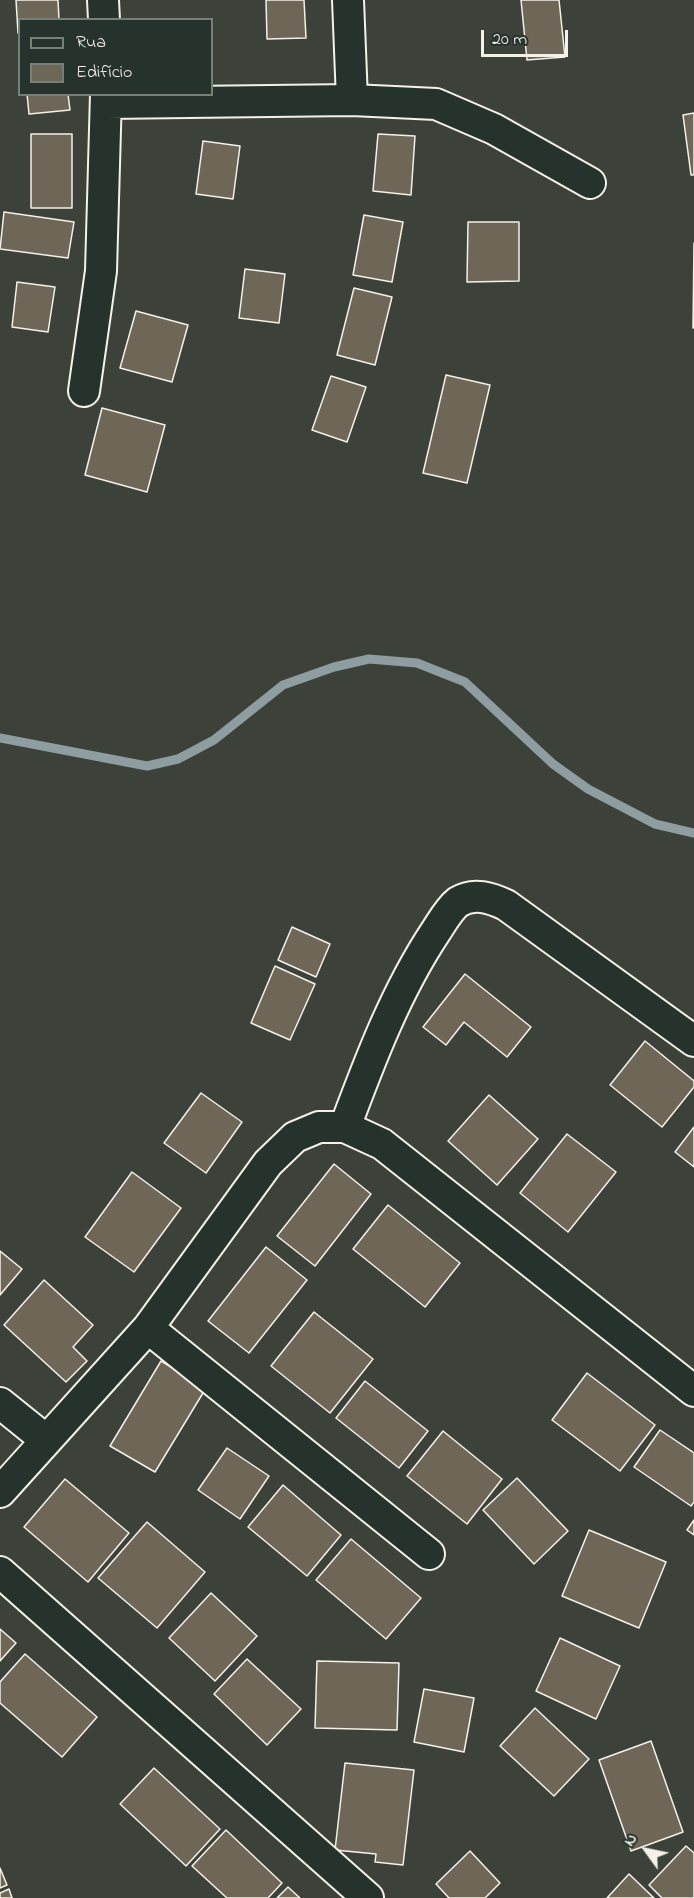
<!DOCTYPE html>
<meta charset="utf-8">
<style>
body{margin:0}
#map{position:relative;width:694px;height:1898px;overflow:hidden;background:#3c423a;font-family:"Indie Flower",sans-serif}
canvas{display:block}
.legend{position:absolute;left:18px;top:18px;width:195px;height:78px;box-sizing:border-box;background:#26332d;border:2px solid #787f78;margin:0;padding:8px 10px;list-style:none;font-size:18px;color:#f4f1e8}
.legend li{display:flex;align-items:center;gap:12px;height:30px}
.legend b{width:30px;border:2px solid #787f78}
.north{position:absolute;left:616px;top:1820px;width:60px;height:60px;-webkit-text-stroke:4px #26332d;paint-order:stroke;rotate:303deg;font-size:16px;font-weight:700;line-height:24px;text-align:center;color:#f4f1e8}
.north::after{content:'';display:block;margin:auto;width:21px;height:27px;background:#f4f1e8;clip-path:polygon(50% 0,100% 100%,50% 72%,0 100%)}
.scale{position:absolute;left:481px;top:30px;width:87px;height:27px;box-sizing:border-box;border:3px solid #f4f1e8;border-top:0;padding-left:8px;font-size:18px;line-height:21px;white-space:nowrap;color:#f4f1e8;-webkit-text-stroke:4px #26332d;paint-order:stroke}
</style>
<div id="map">
<canvas width="694" height="1898"></canvas>
<ul class="legend">
<li><b style="height:8px;background:#26332d"></b>Rua</li>
<li><b style="height:16px;background:#6e6657"></b>Edifício</li>
</ul>
<div class="north">N</div>
<div class="scale">20 m</div>
</div>
<script>
const g = document.querySelector('canvas').getContext('2d');
g.lineJoin = 'round';
function strokePath(path, color, width, dash) { g.strokeStyle = color; g.lineWidth = width; g.lineCap = dash ? 'butt' : 'round'; g.setLineDash(dash || []); g.stroke(path); }
function paint(path, color) { g.fillStyle = color; g.fill(path, 'evenodd'); }
strokePath(new Path2D(`
 M0 738 147 766 178 759 214 740 283 685 334 667 369 659 417 663 465 682 553 764 588 789 655 824 694 833`), '#8e9ea0', 9);
const building = new Path2D(`
 M16 0H58L59 20H20L18 33Z
 M266 0H304L306 38 267 39Z
 M521 0H559L565 57 527 60Z
 M27 94H68L70 110 29 114Z
 M694 113V175H691L683 115Z
 M31 134H72V208H31Z
 M378 134 415 136 411 195 373 191Z
 M203 141 240 146 233 199 196 194Z
 M4 212 74 222 68 258 0 249Z
 M364 215 403 222 392 282 353 275Z
 M468 222H519V281L467 282Z
 M694 243V328H693Z
 M245 269 285 274 279 323 239 318Z
 M17 282 55 287 48 332 12 327Z
 M354 288 392 297 375 365 337 355Z
 M136 311 188 325 172 382 120 368Z
 M446 375 490 385 467 483 423 473Z
 M331 376 366 387 347 442 312 430Z
 M102 408 165 425 147 492 85 475Z
 M292 927 330 944 316 977 278 960Z
 M275 966 315 984 290 1040 251 1023Z
 M465 974 531 1027 507 1057 464 1022 446 1045 423 1027Z
 M645 1041 694 1081V1087L662 1127 610 1085Z
 M201 1093 242 1122 206 1173 164 1143Z
 M489 1095 538 1139 497 1185 448 1141Z
 M694 1127V1167L675 1152Z
 M567 1134 616 1172 568 1232 520 1193Z
 M334 1164 371 1194 315 1266 277 1236Z
 M132 1172 181 1208 134 1272 85 1237Z
 M388 1205 460 1263 425 1307 353 1249Z
 M266 1247 307 1280 249 1353 208 1321Z
 M0 1251 22 1269 0 1295Z
 M44 1280 93 1325 73 1347 87 1361 66 1382 4 1325Z
 M314 1312 373 1359 330 1413 271 1366Z
 M161 1361 206 1388 155 1472 110 1446Z
 M587 1373 655 1425 620 1471 552 1420Z
 M365 1381 428 1431 399 1468 336 1418Z
 M660 1430 694 1453V1502L691 1506 634 1467Z
 M443 1431 502 1479 467 1524 407 1476Z
 M227 1448 269 1476 240 1519 198 1490Z
 M517 1478 568 1531 534 1564 483 1510Z
 M65 1479 129 1533 88 1582 24 1527Z
 M283 1485 341 1535 307 1576 248 1527Z
 M694 1520V1535L687 1530Z
 M147 1522 205 1572 157 1628 98 1578Z
 M589 1530 666 1562 639 1628 562 1596Z
 M351 1539 421 1598 386 1639 316 1580Z
 M211 1593 257 1636 215 1681 169 1638Z
 M0 1629 16 1643 0 1661Z
 M560 1638 620 1666 596 1719 536 1691Z
 M25 1654 97 1717 62 1757 0 1703V1682Z
 M247 1659 301 1709 267 1745 214 1694Z
 M317 1661 399 1663 397 1730 315 1728Z
 M424 1689 474 1698 464 1752 414 1742Z
 M535 1708 589 1759 554 1796 500 1746Z
 M651 1741 683 1832 631 1851 599 1760Z
 M345 1763 414 1770 403 1865 375 1862 376 1854 335 1850Z
 M154 1768 220 1829 186 1866 120 1804Z
 M226 1830 282 1883 268 1898H227L192 1866Z
 M686 1846 694 1853V1898H662L649 1885Z
 M470 1851 500 1883 485 1898H449L436 1884Z
 M0 1868 7 1885 0 1888Z
 M629 1874 654 1898H607Z
 M288 1887 300 1898H277Z
 M9 1889 12 1898H0V1893Z`);
paint(building, '#6e6657');
strokePath(building, '#f4f1e8', 1.5);
const minor = new Path2D(`
 M103 0 104 20
 M348 0 352 100
 M107 103 352 100 436 104 494 129 590 183
 M84 391 101 271 106 94
 M345 1127C370 1060 396 991 436 931 442 922 449 909 458 902 474 892 491 898 506 905L694 1041
 M148 1328 429 1554
 M0 1403 46 1440
 M0 1492 148 1328 268 1163 295 1137 319 1127H345L382 1144 694 1391
 M0 1572 368 1898`);
strokePath(minor, '#f4f1e8', 34);
strokePath(minor, '#26332d', 30);
</script>
